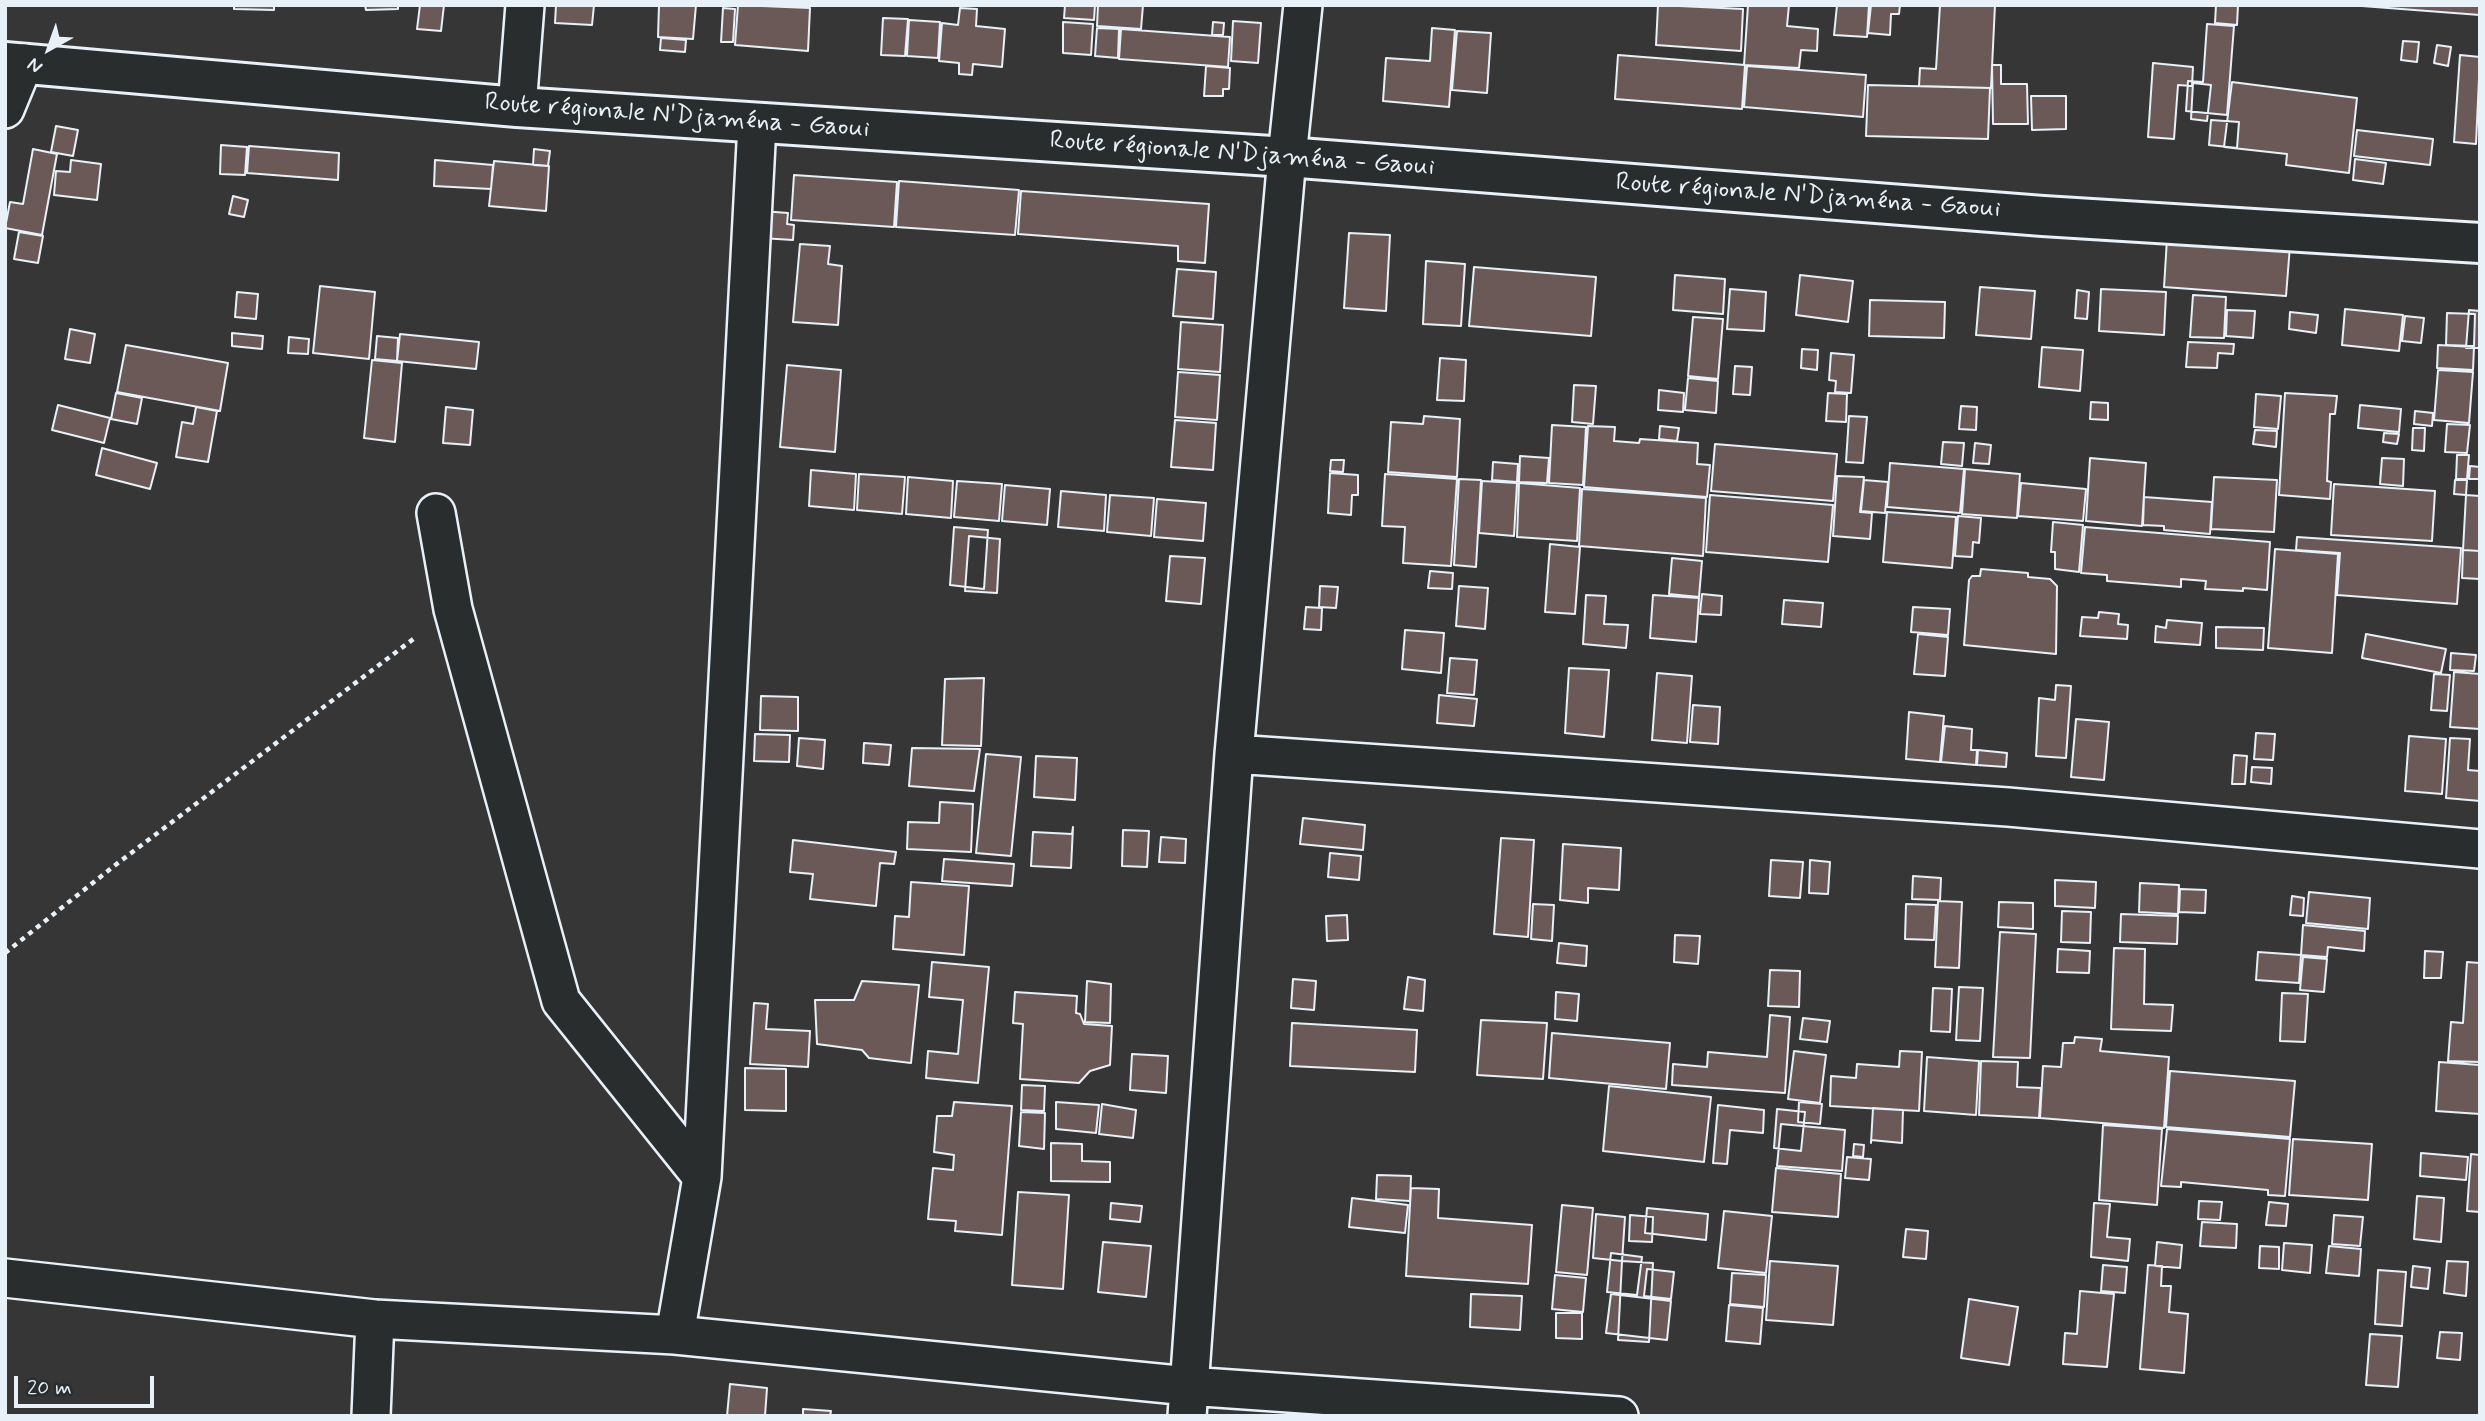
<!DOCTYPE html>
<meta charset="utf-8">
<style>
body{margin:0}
#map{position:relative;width:2485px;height:1421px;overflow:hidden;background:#373636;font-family:Mynerve,sans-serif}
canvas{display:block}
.frame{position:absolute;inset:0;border:7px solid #e8f1f8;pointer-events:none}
.north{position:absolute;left:14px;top:14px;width:70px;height:70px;-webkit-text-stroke:5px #2a2d2e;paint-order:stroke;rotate:220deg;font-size:19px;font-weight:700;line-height:28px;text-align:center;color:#e8f1f8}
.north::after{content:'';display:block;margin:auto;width:24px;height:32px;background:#e8f1f8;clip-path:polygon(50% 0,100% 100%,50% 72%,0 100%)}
.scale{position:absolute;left:14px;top:1376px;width:140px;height:32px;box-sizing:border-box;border:4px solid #e8f1f8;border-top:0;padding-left:9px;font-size:21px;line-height:24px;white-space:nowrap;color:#e8f1f8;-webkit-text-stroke:5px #2a2d2e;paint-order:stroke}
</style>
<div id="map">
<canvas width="2485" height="1421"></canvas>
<div class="frame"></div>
<div class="north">N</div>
<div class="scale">20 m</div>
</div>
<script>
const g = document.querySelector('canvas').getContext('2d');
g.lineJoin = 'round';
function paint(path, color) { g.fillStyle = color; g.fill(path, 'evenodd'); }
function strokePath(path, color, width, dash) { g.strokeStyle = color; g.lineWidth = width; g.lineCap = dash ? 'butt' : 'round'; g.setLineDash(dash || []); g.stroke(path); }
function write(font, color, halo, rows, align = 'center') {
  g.font = font + ' Mynerve,sans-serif'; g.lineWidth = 5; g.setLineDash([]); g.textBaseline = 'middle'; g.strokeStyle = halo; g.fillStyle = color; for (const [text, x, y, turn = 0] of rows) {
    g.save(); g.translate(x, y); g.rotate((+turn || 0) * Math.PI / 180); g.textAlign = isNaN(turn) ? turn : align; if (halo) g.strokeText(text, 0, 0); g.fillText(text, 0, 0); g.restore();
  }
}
const building = new Path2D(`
 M234 5H274V10L234 9Z
 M365 5H398V9L366 10Z
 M420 5H444L441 31 417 29Z
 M556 5H594L592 25 555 23Z
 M659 5H696L693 39 658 37Z
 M738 5 810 8 808 51 735 45Z
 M1065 5H1095L1094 20 1064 18Z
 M1098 5H1143L1141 29 1097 26Z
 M1658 5 1743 9 1741 51 1656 45Z
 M1748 5H1789L1787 26 1818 29 1817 51 1801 50 1799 68 1744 65Z
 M1837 5H1869L1867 37 1834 35Z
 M1871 5H1900L1899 14H1891L1890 35 1868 33Z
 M1940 5H1995L1991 88 1919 86 1920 68 1936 69Z
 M2216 5H2238L2237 25 2215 23Z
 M2480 5V15L2362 6V5Z
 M723 8 735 9 733 42H721Z
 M960 8 977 9 976 26 1005 29 1002 67 973 64 972 75 959 74V63L939 61 942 23 958 25Z
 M883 18 908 19 905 56 881 55Z
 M909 20 940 22 938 58 907 56Z
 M1233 21 1261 23 1258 63 1231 61Z
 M1063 22 1093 24 1091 55 1063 53Z
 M1213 22 1224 23 1223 35H1212Z
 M2207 24 2234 26 2227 115 2186 111 2188 81 2203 82Z
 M1097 28 1119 29 1118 58 1095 56Z
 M1432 28 1455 30 1449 107 1383 101 1386 58 1430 61Z
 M1121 29 1230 37 1228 67 1119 59Z
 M1457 31 1491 33 1487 93 1452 90Z
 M661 38 686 40 685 52 660 50Z
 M2403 41 2419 42 2417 62 2401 60Z
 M2437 45 2451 47 2448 66 2434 63Z
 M1618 55 1745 65 1742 109 1615 99Z
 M2460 55 2480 57 2476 144 2454 142Z
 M2153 63 2193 67 2192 86 2178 85 2174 139 2148 137Z
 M1992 65H2001V84H2027L2028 124H1993Z
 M1206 66 1230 68 1229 89H1223V96H1204Z
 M1747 66 1866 75 1863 117 1744 107Z
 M2232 82 2357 98 2349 173 2286 165 2287 154 2224 147Z
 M2193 83 2211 85 2207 121 2191 119Z
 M1868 85 1990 88 1988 139 1866 136Z
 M2031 96H2066V129L2032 130Z
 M2211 120 2239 122 2237 148 2209 145Z
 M56 126 78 130 73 156 51 152Z
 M2357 130 2433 139 2430 165 2354 156Z
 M221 145 247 147 245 175 220 174Z
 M249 146 339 153 338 180 247 173Z
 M33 149 57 154 42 235 5 228 10 202 23 204Z
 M534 149 550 151 548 166 533 165Z
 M2355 159 2386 163 2383 184 2353 180Z
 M71 160 101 164 97 200 54 195 56 171 70 172Z
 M435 160 493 165 491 189 434 186Z
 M494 161 549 166 546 211 489 206Z
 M794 175 897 182 894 227 791 220Z
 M899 181 1019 190 1015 235 896 227Z
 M1021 191 1209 204 1205 263 1178 261V246L1018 234Z
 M233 196 248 200 244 217 229 214Z
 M762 211 788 213 787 224 794 225 793 240 761 238Z
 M2168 223 2291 233 2286 296 2164 287Z
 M19 232 43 236 38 263 14 259Z
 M1349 233 1390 235 1386 311 1344 308Z
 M800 244 830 246 828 264 842 266 838 325 793 322Z
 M1426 261 1465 264 1461 326 1423 324Z
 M1474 267 1596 277 1591 336 1469 326Z
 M1177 269 1216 272 1213 319 1173 316Z
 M1675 275 1725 279 1723 314 1673 310Z
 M1800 275 1853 281 1848 322 1796 315Z
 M320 286 375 292 369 359 313 353Z
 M1980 287 2035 291 2031 339 1976 335Z
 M1730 289 1766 292 1764 331 1727 329Z
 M2101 289 2166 292 2164 335 2099 331Z
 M2077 290 2089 292 2087 319 2075 318Z
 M237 292 258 294 256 319 235 317Z
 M2193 295 2226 297 2224 338 2190 337Z
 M1870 300 1945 302 1944 338 1869 336Z
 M2345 309 2403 315 2399 351 2342 345Z
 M2227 310 2255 311 2253 338 2226 336Z
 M2469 310 2480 311V348H2466Z
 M2290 312 2318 315 2316 333 2289 329Z
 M2447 313 2475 314 2474 346 2446 345Z
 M2405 316 2424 318 2421 343 2402 341Z
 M1693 317 1723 319 1718 379 1688 376Z
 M1181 322 1223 325 1220 372 1178 369Z
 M70 329 95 334 90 363 65 359Z
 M232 333 263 336 262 349 232 346Z
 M400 334 479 342 476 369 397 361Z
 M377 336 398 338 397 361 375 359Z
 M289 337 309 339 308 354 288 353Z
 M2188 342 2234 344 2233 354 2218 353 2217 368 2186 367Z
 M126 345 228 363 220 411 117 392Z
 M2438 345 2474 347 2473 370 2437 368Z
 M2042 347 2083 350 2080 391 2039 387Z
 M1802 349 1818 350 1817 370 1801 368Z
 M1831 353 1854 355 1851 393 1835 392 1836 381 1829 380Z
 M1440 358 1466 360 1464 401 1437 400Z
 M372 360 402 363 395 442 364 438Z
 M787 365 841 370 835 452 780 447Z
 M1735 366 1752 367 1750 395 1733 394Z
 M2438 370 2473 372 2469 423 2434 420Z
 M1178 372 1220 375 1217 420 1175 417Z
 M1688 378 1718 381 1716 413 1685 410Z
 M1574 385 1596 386 1593 424 1572 422Z
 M1659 390 1684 393 1683 412 1658 410Z
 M116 393 142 398 137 424 111 419Z
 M1828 393 1847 394 1846 422 1826 421Z
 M2285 393 2337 396 2335 414H2330L2327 481 2331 482 2330 499 2279 495Z
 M2256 394 2281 396 2278 429 2254 427Z
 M2091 402 2108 403V420L2090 419Z
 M58 405 110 418 104 443 52 430Z
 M2360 405 2401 409 2399 432 2358 428Z
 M1961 406 1977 407 1976 430 1959 429Z
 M196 407 217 411 208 462 176 457 182 422 193 424Z
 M446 407 473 410 470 445 443 443Z
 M2415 411 2433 413 2432 426 2414 424Z
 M1424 416 1460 419 1457 477 1388 472 1391 422 1423 424Z
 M1849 416 1867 417 1863 463 1846 462Z
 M1175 420 1216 423 1213 470 1171 467Z
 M2447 424 2470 425 2467 453 2445 452Z
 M1552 425 1586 427 1583 485 1549 483Z
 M1588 426 1615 427 1614 441 1639 443 1640 439 1698 443 1697 464 1710 465 1707 497 1584 487Z
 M1660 426 1679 428 1677 441 1659 439Z
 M2413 428H2425L2424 451 2412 450Z
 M2255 430 2277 431 2276 447 2253 444Z
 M2384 433 2399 434 2397 444 2383 442Z
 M1943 442 1964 443 1962 466 1941 464Z
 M1975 443 1991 445 1989 464 1973 463Z
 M1715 444 1837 454 1833 501 1711 491Z
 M102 448 157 463 150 489 96 475Z
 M2457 455H2469L2467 479H2456Z
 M1520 456 1549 458 1547 483 1519 482Z
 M2090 458 2146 463 2142 526 2086 521Z
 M2382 458 2404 459 2403 486 2380 484Z
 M1331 460H1344L1343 472 1330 471Z
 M1493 462 1518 464 1517 482 1492 480Z
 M1890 463 1964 469 1960 513 1887 507Z
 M2470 466 2480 467V479H2469Z
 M1965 469 2020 474 2017 518 1962 514Z
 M811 470 856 474 854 510 809 506Z
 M1330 473 1358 475V495H1352L1351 515 1328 513Z
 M859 474 905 477 902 514 857 510Z
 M1385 474 1457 479 1451 566 1403 563 1405 527 1382 526Z
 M1837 476 1864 477 1860 512 1872 513 1870 539 1833 536Z
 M908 477 953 481 951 518 906 514Z
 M2214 477 2277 480 2274 532 2211 529Z
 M1459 479 1481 480 1476 567 1454 565Z
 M1864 480 1888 482 1885 513 1861 511Z
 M2455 480H2467L2466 495 2454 494Z
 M957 481 1002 484 999 521 954 517Z
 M1482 481 1517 483 1514 536 1479 533Z
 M1519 483 1580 488 1577 541 1517 537Z
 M2021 483 2086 489 2083 521 2018 516Z
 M2334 484 2435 491 2432 541 2331 535Z
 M1005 485 1050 489 1047 525 1002 521Z
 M1582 489 1706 498 1703 556 1579 546Z
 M1061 491 1106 495 1104 531 1058 527Z
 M1110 495 1154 498 1151 536 1107 532Z
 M1710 495 1833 505 1828 562 1706 552Z
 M2466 495 2480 496V551L2463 550Z
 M2144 497 2212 502 2210 534 2164 530V526L2143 525Z
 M1157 499 1206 503 1203 541 1154 537Z
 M1887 512 1956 517 1952 568 1883 562Z
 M1958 516 1981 518 1979 543 1973 542 1972 557 1955 556Z
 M2053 522 2083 525 2079 572 2055 569V552H2051Z
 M954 527 988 530 984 589 950 585Z
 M2085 527 2270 542 2267 590 2243 588V591L2205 589 2206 581 2181 579V587L2107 581V575L2081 573Z
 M969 536 1000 539 997 593 965 591Z
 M2297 537 2461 548 2457 604 2337 595 2340 553 2296 550Z
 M1550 544 1580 547 1575 614 1545 612Z
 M2275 549 2338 554 2332 653 2268 648Z
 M2463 550 2480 551V579L2462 578Z
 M1170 556 1205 558 1201 604 1166 601Z
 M1672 558 1702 561 1699 597 1669 594Z
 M1981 569 2028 573V577L2050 579 2057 586 2056 654 1964 645 1969 580 1972 576H1980Z
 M1430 571 1453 573 1452 589 1428 588Z
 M1320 586 1338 587 1336 608 1319 607Z
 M1459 586 1488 588 1485 629 1456 626Z
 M1702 594 1722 596 1721 615 1700 614Z
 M1586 595 1606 596 1604 624 1628 625 1626 648 1583 644Z
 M1653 595 1699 598 1696 642 1650 638Z
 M1784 600 1823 603 1821 627 1782 624Z
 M1306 607 1322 608 1321 630 1304 629Z
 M1913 607 1950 609 1948 635 1911 632Z
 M2099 612 2119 614 2118 624 2128 625 2127 639 2080 636 2082 617 2098 618Z
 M2167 620 2202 623 2200 645 2155 642 2156 626 2166 628Z
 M2216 627 2264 628 2263 650 2216 648Z
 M1405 630 1444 633 1441 673 1402 669Z
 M1918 634 1948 637 1945 676 1914 674Z
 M2366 634 2446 649 2441 673 2362 658Z
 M2451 653 2476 655 2474 671 2450 670Z
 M1450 658 1477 660 1474 695 1447 693Z
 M1569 668 1609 670 1604 737 1565 733Z
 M2454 672 2480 674V729L2450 727Z
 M1657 673 1692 676 1687 743 1652 740Z
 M2434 674 2450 675 2447 711 2431 710Z
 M984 678 981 746 942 745 945 679Z
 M2056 685 2071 686 2066 758 2036 756 2039 698 2055 700Z
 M1439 695 1477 699 1474 726 1437 723Z
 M761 696 798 697V731L760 730Z
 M1693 705 1720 707 1718 744 1690 742Z
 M1909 712 1944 716 1940 762 1906 759Z
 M2076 719 2109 722 2104 780 2071 777Z
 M1945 726 1972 729 1971 750H1977L1976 765 1941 762Z
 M2256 733 2275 734 2273 760 2254 759Z
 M755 734 790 735 789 762 754 761Z
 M2409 736 2446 739 2442 794 2405 791Z
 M799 738 825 740 823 769 797 766Z
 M2450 738 2470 739 2468 770 2480 771V801L2446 798Z
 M864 743 891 745 889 765 863 763Z
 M912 748 980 749 974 791 909 786Z
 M1978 750 2007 753 2006 767 1977 765Z
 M986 754 1021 757 1011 856 976 853Z
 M2234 755 2247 756 2245 784H2232Z
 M1036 756 1077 758 1075 800 1034 797Z
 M2252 767 2272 768 2271 784 2251 782Z
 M940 802 973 804 971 852 907 849 908 822 939 823Z
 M1303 818 1365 825 1363 850 1300 844Z
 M1073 827 1071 868 1031 866 1033 832 1072 834Z
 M1123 830 1149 831 1147 867 1122 866Z
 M1161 837 1186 839 1185 863 1159 862Z
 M1501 838 1534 840 1528 937 1494 934Z
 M793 840 896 852 894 864 880 863 876 906 810 899 813 874 790 872Z
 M1563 844 1621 848 1619 890 1588 888V903L1560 900Z
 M1330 853 1361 856 1359 880 1328 877Z
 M944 859 1014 864 1012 886 942 881Z
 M1771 860 1803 862 1800 898 1769 896Z
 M1810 860 1830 862 1828 894 1809 893Z
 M1913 876 1941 878 1940 900 1912 899Z
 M2055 880 2096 882 2095 908 2055 906Z
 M911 882 969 886 964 955 893 949 895 916 909 917Z
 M2140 883 2179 885 2178 914 2139 912Z
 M2180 889 2206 890 2205 913 2179 912Z
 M2309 892 2370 898 2368 929 2306 923Z
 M2292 896 2304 898 2303 916 2290 915Z
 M1938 901 1962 902 1959 968 1935 967Z
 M1999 902 2033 903V929L1998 927Z
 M1533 904 1554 905 1552 941 1531 939Z
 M1906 904 1936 905 1934 940 1905 939Z
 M2062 911 2091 912 2090 943 2061 942Z
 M2121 914 2178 916 2177 944 2120 942Z
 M1347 915 1348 940 1327 941 1326 916Z
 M2303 925 2365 931 2364 951 2328 947 2327 957 2301 955Z
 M2000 932 2036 934 2030 1058 1993 1057Z
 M1675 935 1700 936 1698 964 1674 962Z
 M1559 943 1587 946 1586 966 1557 963Z
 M2114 948 2145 949 2144 1004 2173 1005 2171 1031 2111 1029Z
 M2058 949 2090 951 2089 973 2057 972Z
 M2425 951 2443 952 2441 978H2424Z
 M2258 952 2301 955 2299 983 2256 980Z
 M2303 957 2327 959 2324 992 2300 990Z
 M932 962 989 967 978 1083 926 1078 928 1051 958 1054 963 1000 929 997Z
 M2467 962 2480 963V1062L2448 1061 2451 1022 2463 1023Z
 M1770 970 1800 971 1799 1007 1768 1006Z
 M1408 977 1425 980 1423 1011 1404 1009Z
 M1293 979 1316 981 1314 1010 1291 1008Z
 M862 981 919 985 911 1063 869 1058 862 1050 817 1044 815 1000H854Z
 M1087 981 1111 984 1110 1023 1085 1022Z
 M1959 987 1983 988 1980 1041 1956 1040Z
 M1933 988 1952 989 1950 1032 1931 1031Z
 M1015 992 1077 996 1076 1013 1080 1014 1084 1024 1112 1026 1110 1065 1090 1071 1079 1083 1020 1079 1023 1024 1013 1023Z
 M1556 992 1579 994 1577 1021 1555 1019Z
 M2282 993 2308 994 2305 1042 2280 1041Z
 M754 1003 768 1004 766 1029 810 1031 808 1067 750 1064Z
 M1770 1015 1790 1017 1785 1093 1672 1085 1673 1064 1707 1067 1708 1052 1767 1057Z
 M1803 1018 1830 1021 1827 1042 1800 1039Z
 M1481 1020 1547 1023 1543 1079 1477 1075Z
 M1292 1023 1417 1030 1415 1072 1290 1066Z
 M1552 1033 1670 1043 1666 1089 1549 1078Z
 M2075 1037 2102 1039 2100 1051 2169 1057 2164 1128 2040 1118 2043 1066 2061 1067 2063 1043H2074Z
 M1794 1051 1826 1055 1820 1103 1788 1099Z
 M1900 1051 1922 1052 1919 1111 1830 1106 1831 1076 1856 1078 1857 1064 1899 1067Z
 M1132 1054 1168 1056 1166 1093 1130 1090Z
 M1927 1057 1979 1061 1976 1115 1924 1111Z
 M1981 1061 2018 1062 2017 1087 2041 1088 2039 1118 1979 1115Z
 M2439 1062 2480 1065V1114L2436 1111Z
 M745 1068 786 1069V1111L745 1110Z
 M2170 1071 2295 1081 2290 1137 2166 1127Z
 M1022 1085 1045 1086 1044 1111 1021 1110Z
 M1609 1086 1711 1097 1704 1162 1603 1151Z
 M954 1102 1012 1106 1002 1235 955 1231 956 1221 928 1219 933 1168 953 1170 954 1155 934 1152 937 1116H952Z
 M1056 1102 1099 1105 1096 1133 1056 1129Z
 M1799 1102 1822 1104 1820 1124 1798 1122Z
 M1102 1104 1136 1110 1133 1138 1099 1134Z
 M1718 1105 1764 1110 1763 1133 1730 1130 1727 1164 1713 1163Z
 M1873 1108 1903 1110 1902 1143 1871 1140V1143Z
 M1777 1109 1805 1112 1801 1151 1774 1148Z
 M1021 1112 1045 1113 1044 1149 1019 1146Z
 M1781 1124 1845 1130 1842 1171 1777 1166Z
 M2103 1125 2162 1129 2157 1205 2099 1200Z
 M2167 1129 2290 1139 2285 1196 2268 1195V1190L2181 1182V1187L2161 1186Z
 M2293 1139 2372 1144 2368 1200 2289 1195Z
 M1051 1143 1082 1144V1161L1110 1162V1182L1051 1181Z
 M1854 1144 1864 1145 1863 1157 1853 1156Z
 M2421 1153 2468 1157 2466 1180 2420 1176Z
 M2471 1154 2480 1155V1212L2467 1211Z
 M1847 1157 1871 1159 1869 1180 1845 1178Z
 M1776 1168 1841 1174 1838 1217 1772 1212Z
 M1377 1175 1411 1176 1410 1201 1376 1199Z
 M1411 1188 1439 1189 1438 1218 1532 1225 1528 1284 1406 1276Z
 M1018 1192 1069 1195 1063 1289 1012 1285Z
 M2417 1196 2444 1198 2441 1242 2414 1239Z
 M1352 1198 1408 1205 1405 1233 1349 1227Z
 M2199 1201 2222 1202 2220 1220 2198 1219Z
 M2269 1202 2288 1204 2286 1226 2266 1225Z
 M1111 1203 1142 1206 1140 1222 1110 1219Z
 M2094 1203 2110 1204 2107 1237 2130 1239 2128 1261 2091 1257Z
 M1562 1205 1593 1208 1587 1275 1556 1272Z
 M1647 1208 1708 1214 1706 1240 1645 1233Z
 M1724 1211 1772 1216 1766 1273 1718 1268Z
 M1596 1214 1625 1217 1622 1261 1593 1258Z
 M1630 1215 1653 1217 1652 1242 1629 1241Z
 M2334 1215 2363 1217 2360 1246 2332 1244Z
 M2202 1222 2237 1224 2236 1248 2200 1246Z
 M1906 1229 1928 1231 1926 1259 1903 1257Z
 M1103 1242 1151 1246 1146 1297 1098 1292Z
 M2157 1242 2182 1245 2180 1268 2155 1266Z
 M2284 1243 2312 1245 2310 1273 2282 1270Z
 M2260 1246 2279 1247V1269L2259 1268Z
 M2329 1246 2361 1249 2359 1276 2326 1273Z
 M1611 1253 1642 1257 1637 1295 1607 1292Z
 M1622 1261 1653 1263 1649 1342 1618 1340Z
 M1770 1261 1838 1266 1833 1325 1766 1320Z
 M2447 1261 2468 1262 2466 1296 2444 1293Z
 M2103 1265 2127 1267 2125 1293 2101 1291Z
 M2148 1265 2162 1266 2161 1286H2171L2169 1312 2188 1314 2184 1373 2140 1369Z
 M2413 1266 2430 1268 2428 1289 2411 1287Z
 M1647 1269 1674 1272 1671 1299 1644 1296Z
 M2378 1270 2406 1272 2402 1326 2375 1324Z
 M1732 1273 1766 1275 1764 1307 1730 1304Z
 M1555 1275 1586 1278 1583 1312 1552 1309Z
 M2080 1291 2114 1294 2107 1367 2063 1364 2065 1333 2077 1334Z
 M1471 1294 1522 1296 1520 1330 1470 1327Z
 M1611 1294 1671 1301 1667 1340 1606 1333Z
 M1969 1299 2018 1307 2009 1365 1961 1358Z
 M1729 1305 1763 1308 1760 1344 1726 1341Z
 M1556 1313H1582V1339L1556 1338Z
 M2440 1332 2462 1333 2460 1360 2437 1358Z
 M2370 1334 2402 1336 2398 1387 2366 1385Z
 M730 1384 767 1388 765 1416H727Z
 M803 1409 831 1411 830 1416H803Z`);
paint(building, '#6b5958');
strokePath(building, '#e8f1f8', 2);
const minor = new Path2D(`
 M517 107 525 5
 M5 109 24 63
 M436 513 453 609 561 1001 702 1177
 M1234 754 2008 807 2480 849
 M5 1278 375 1319 675 1335 1188 1386 1619 1416
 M675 1335 702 1177 757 124
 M371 1416 375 1319
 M1187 1416 1234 754 1287 157 1303 5`);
const tertiary = new Path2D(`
 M5 62 517 107 1287 157 2043 216 2480 243`);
strokePath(minor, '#e8f1f8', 42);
strokePath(tertiary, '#e8f1f8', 44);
strokePath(new Path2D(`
 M5 953 114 866 416 637`), '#e8f1f8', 4.5, [5, 5]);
strokePath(minor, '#2a2d2e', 37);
strokePath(tertiary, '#2a2d2e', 38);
write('26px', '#e8f1f8', '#2a2d2e', [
 ["Route régionale N'Djaména - Gaoui",677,117,4],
 ["Route régionale N'Djaména - Gaoui",1242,155,4],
 ["Route régionale N'Djaména - Gaoui",1808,197,4]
]);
</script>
